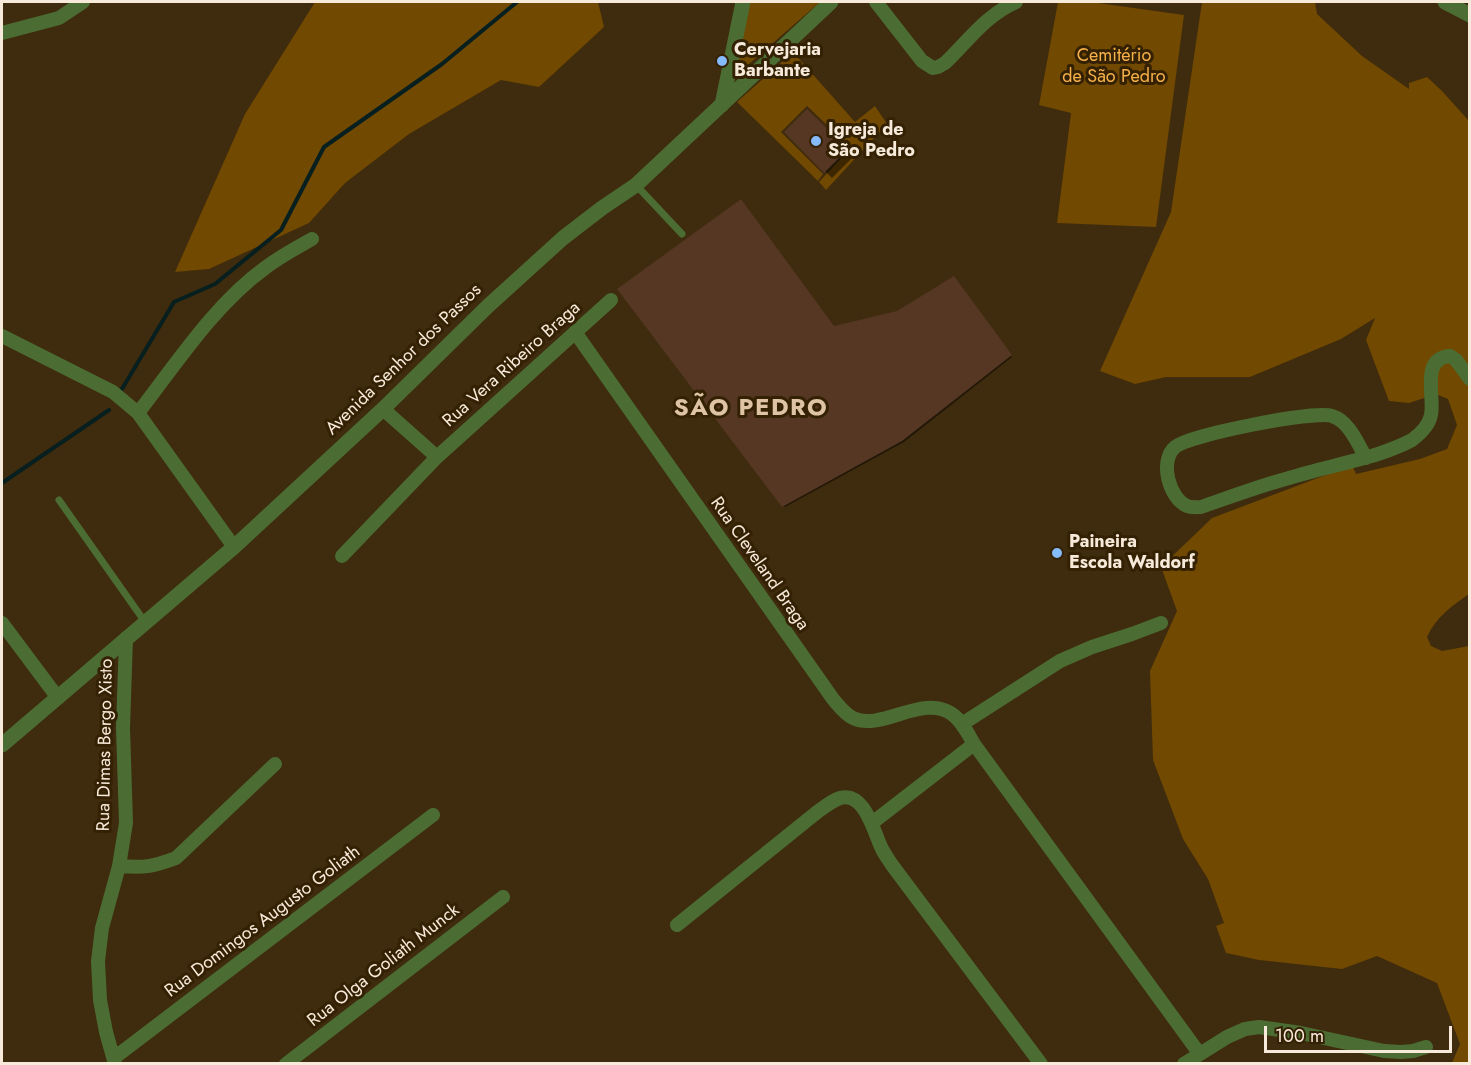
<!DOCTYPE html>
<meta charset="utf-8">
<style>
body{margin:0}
#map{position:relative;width:1471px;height:1065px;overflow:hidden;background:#3f2b0d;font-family:Jost,sans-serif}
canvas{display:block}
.frame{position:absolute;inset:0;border:3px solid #f7eada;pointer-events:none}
.scale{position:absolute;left:1264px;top:1026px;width:188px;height:27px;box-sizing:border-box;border:3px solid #f7eada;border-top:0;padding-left:8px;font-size:18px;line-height:21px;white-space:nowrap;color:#f7eada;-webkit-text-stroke:4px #342103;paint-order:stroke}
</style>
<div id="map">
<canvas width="1471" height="1065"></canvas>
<div class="frame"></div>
<div class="scale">100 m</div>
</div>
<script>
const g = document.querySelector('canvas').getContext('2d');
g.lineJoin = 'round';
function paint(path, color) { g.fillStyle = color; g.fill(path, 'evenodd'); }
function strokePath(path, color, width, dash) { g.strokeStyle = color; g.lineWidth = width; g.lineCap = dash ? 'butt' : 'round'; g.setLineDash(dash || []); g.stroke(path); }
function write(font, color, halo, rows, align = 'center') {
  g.font = font + ' Jost,sans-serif'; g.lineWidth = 6; g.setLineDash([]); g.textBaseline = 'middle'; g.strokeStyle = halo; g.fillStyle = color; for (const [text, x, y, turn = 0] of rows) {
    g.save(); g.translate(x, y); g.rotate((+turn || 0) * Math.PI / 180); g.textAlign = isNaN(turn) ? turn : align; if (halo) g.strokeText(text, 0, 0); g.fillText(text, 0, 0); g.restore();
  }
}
paint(new Path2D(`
 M315 2H598L604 27 539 87 501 80 409 134 345 183 309 223 209 269 175 272 245 114Z
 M748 2H820L735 76Z
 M1058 2H1091L1184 15 1156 227 1057 223 1071 113 1039 105Z
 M1202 2H1315L1317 14 1362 56 1409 89V83L1427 77 1442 91 1469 121V594C1452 606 1436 617 1427 637L1431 646 1442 651 1469 646V1063H1452L1460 1044 1437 983 1377 956 1342 969 1259 960 1226 953 1216 926 1224 923 1208 879 1183 839 1153 760 1150 671 1177 611 1161 567 1212 518 1352 465 1356 474 1420 459 1447 449 1457 425 1448 399 1436 394 1409 403 1389 401 1366 340 1375 318 1341 339 1250 377H1166L1135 384 1100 371 1171 212Z
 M793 52 855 122 875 106 887 124 826 190 819 182 851 148 807 106 781 132 823 174 818 181 737 102Z`), '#714900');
paint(new Path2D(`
 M807 111 853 157 832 178 786 132Z
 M955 280 1012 357 904 442 785 507 784 506 834 328 898 312Z`), '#0007');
strokePath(new Path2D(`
 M122 389 174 302 215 284 281 230 324 147 442 64 517 2
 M2 483 109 410`), '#071f1f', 4);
paint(new Path2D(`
 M807 109 848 149 824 173 784 132Z
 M741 199 834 326 897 311 954 276 1012 355 902 441 782 507 617 289Z`), '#553724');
strokePath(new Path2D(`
 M636 185 682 234
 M59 500 145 622`), '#4b6d33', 7);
strokePath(new Path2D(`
 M876 2 922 61 933 68 938 67 945 63C968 41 986 15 1016 2
 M2 33 59 18 83 2
 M575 332 833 699C839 706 845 714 853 718 881 732 923 693 952 714 962 721 968 734 974 744L1199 1053
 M2 336 113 392 138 413 234 547
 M383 409 437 457
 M138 413C176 364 215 304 265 268 279 257 296 248 312 239
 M1366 458C1358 444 1349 421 1332 416 1315 410 1189 435 1175 447 1159 461 1169 498 1187 506 1192 508 1196 507 1201 507 1230 497 1259 486 1289 478 1318 469 1349 463 1378 454 1390 450 1401 446 1412 440 1420 434 1429 425 1431 415 1435 397 1420 358 1450 356L1456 360 1470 379
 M342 556 437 457 611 300
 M2 623 58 698
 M962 724 1060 661 1092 647 1132 634 1161 623
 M872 823 974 744
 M119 866C144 868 152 867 176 858L275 764
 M677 925 816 813C823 808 831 801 840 798 865 791 874 833 882 849 885 855 889 860 892 865L1041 1064
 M114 1058 433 815
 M115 1064 106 1032 100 1000 98 961 102 928 119 866 126 823 123 728 126 638
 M286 1064 503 897
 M1184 1064 1227 1037 1245 1029 1259 1027 1301 1033 1384 1051 1401 1052 1413 1051 1426 1047`), '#4b6d33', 14);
strokePath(new Path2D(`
 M1445 2 1470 15
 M722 105 743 2
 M2 745 234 547 383 409 488 306 563 238 602 208 636 185 831 2`), '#4b6d33', 15);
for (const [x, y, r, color] of [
 [722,61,6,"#86bbfb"],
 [816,141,6,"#86bbfb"],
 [1057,553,6,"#86bbfb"]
]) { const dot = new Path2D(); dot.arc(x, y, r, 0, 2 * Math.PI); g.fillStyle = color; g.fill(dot); strokePath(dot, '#342103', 2); }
write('bold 18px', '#f7eada', '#342103', [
 ["Cervejaria",734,51],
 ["Barbante",734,72],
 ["Igreja de",828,131],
 ["São Pedro",828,152],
 ["Paineira",1069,543],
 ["Escola Waldorf",1069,564]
], 'left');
write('18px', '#f7b148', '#342103', [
 ["Cemitério",1114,57],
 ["de São Pedro",1114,78]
]);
write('18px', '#f7eada', '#342103', [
 ["Avenida Senhor dos Passos",404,360,-44],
 ["Rua Vera Ribeiro Braga",512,365,-42],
 ["Rua Cleveland Braga",759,564,55],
 ["Rua Dimas Bergo Xisto",106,745,-89],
 ["Rua Domingos Augusto Goliath",263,922,-37],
 ["Rua Olga Goliath Munck",384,966,-38]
]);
g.letterSpacing = '1.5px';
write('bold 24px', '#dec4a4', '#342103', [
 ["SÃO PEDRO",751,409]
]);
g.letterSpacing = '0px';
</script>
